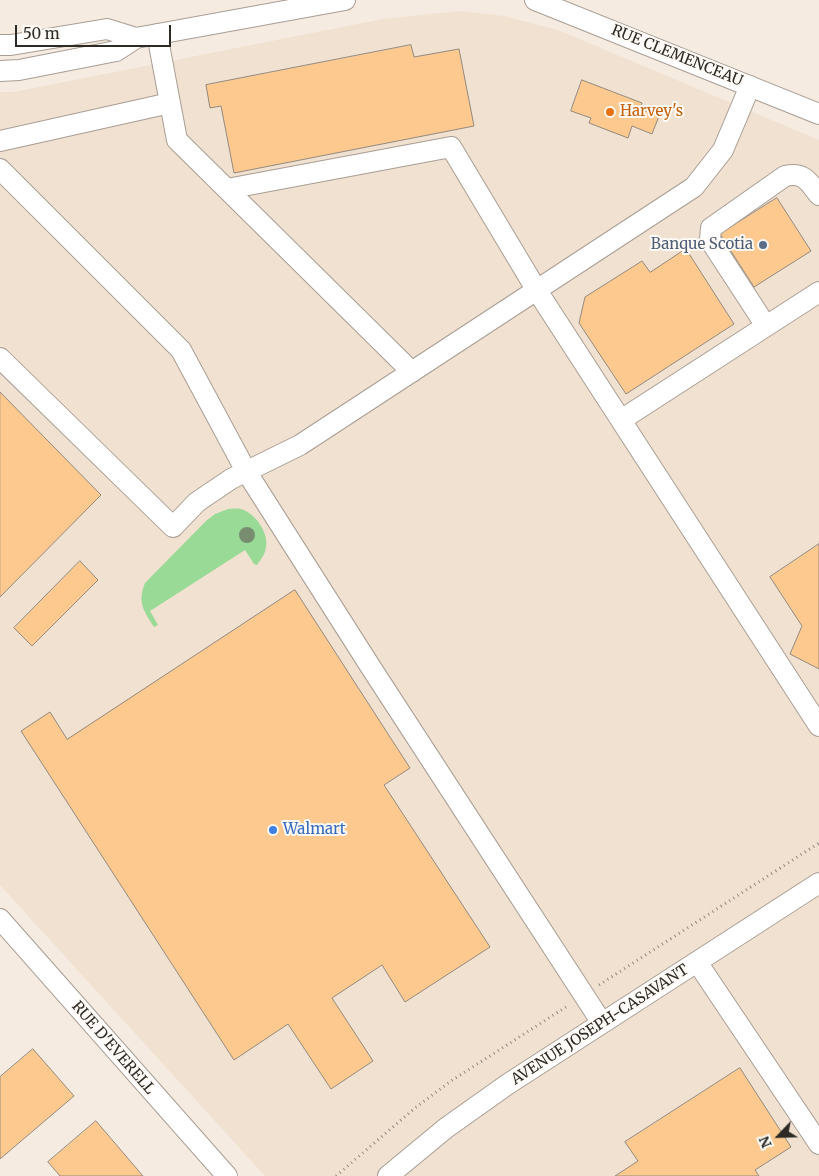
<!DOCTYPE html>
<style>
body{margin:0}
#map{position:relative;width:819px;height:1176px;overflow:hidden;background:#f5ebe0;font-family:Merriweather,serif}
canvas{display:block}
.north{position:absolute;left:754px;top:1111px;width:50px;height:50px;-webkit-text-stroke:4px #fdf9f5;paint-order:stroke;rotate:246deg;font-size:14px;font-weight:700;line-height:20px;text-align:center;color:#2d2925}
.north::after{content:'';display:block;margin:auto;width:18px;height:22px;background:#2d2925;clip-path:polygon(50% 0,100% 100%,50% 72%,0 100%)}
.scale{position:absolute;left:15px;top:25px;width:156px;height:22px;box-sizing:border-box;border:2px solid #2d2925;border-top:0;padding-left:6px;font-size:15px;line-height:18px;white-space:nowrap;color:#2d2925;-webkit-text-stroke:4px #fdf9f5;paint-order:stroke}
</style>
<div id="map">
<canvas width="819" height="1176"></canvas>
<div class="north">N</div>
<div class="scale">50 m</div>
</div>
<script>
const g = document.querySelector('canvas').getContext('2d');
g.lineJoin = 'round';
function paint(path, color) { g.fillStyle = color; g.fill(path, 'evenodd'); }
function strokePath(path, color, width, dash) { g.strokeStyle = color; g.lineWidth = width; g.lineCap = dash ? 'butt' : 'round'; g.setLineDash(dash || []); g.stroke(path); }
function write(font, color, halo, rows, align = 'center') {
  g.font = font + ' Merriweather,serif'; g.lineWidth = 4; g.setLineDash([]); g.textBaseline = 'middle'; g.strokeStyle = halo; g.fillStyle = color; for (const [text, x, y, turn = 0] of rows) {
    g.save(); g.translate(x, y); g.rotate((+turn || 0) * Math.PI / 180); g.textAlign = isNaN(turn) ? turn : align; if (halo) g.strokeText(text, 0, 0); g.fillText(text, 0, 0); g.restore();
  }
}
paint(new Path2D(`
 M459 11 504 16 558 30 819 140V1176H265L0 885V92H14L383 19Z`), '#f1e1d0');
paint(new Path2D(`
 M228 509C232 509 237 508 241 509 255 513 269 533 266 547 265 555 261 559 257 565L254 564 245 550 150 611 158 625 154 627C144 611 137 603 145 583L206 521 215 514Z`), '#99da96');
const building = new Path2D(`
 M411 45 414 57 459 49 474 126 234 173 221 106 210 108 206 85Z
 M582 80 642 103 640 109 659 116 652 134 632 126 628 138 589 123 591 118 571 111Z
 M777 198 811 251 754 287 720 234Z
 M686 249 734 324 626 394 579 323 585 297 642 261 650 272Z
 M0 392 101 495 0 597Z
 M819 544V669L790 654 802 626 770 577Z
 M80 561 98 580 32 646 14 628Z
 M295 590 410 768 384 785 490 947 405 1002 382 965 332 998 373 1061 331 1089 288 1024 234 1060 21 731 50 712 67 739Z
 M33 1049 74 1096 0 1159V1077Z
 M740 1068 791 1147 755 1170 759 1176H615L638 1161 625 1142Z
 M96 1121 143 1176H60L48 1162Z`);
paint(building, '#fdc98e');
strokePath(building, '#938a80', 1);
const minor = new Path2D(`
 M535 0 819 114
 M157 34 177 140 412 372
 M0 45H11L107 29 136 38
 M0 71 19 70 116 51 136 38 345 0
 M0 141 170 103
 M0 169 181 350 246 471 370 666 602 1023
 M227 189 451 147 536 289 819 726
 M766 326 710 240 711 228 785 176C804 172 808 181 819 195
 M0 358 173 527 197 502 231 479 300 445 694 187 723 150 750 86
 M621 420 819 292
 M0 919 227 1176
 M697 962 819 1144
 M388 1176 446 1128 508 1084 819 883`);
strokePath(minor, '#a89e94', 22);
strokePath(new Path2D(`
 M599 985 819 843
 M336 1176 415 1108 451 1081 569 1005`), '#918a83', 3, [1, 4]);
strokePath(minor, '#fff', 20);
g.fillStyle = '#788d6f';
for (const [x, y] of [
 [247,535]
]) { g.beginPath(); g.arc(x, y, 8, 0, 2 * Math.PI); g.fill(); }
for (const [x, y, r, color] of [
 [610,112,5,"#e8710a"],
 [763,245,5,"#5c6f8a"],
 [273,830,5,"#3f7fe0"]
]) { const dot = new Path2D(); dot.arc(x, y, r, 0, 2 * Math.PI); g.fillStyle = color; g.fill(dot); strokePath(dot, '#fdf9f5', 2); }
write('15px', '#2d2925', '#fdf9f5', [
 ["RUE CLEMENCEAU",677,56,22],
 ["AVENUE JOSEPH-CASAVANT",600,1025,-33],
 ["RUE D'EVERELL",113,1048,49]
]);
write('15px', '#c56008', '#fdf9f5', [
 ["Harvey's",620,112]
], 'left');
write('15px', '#4e5e75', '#fdf9f5', [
 ["Banque Scotia",753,245]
], 'right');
write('15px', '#366cbe', '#fdf9f5', [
 ["Walmart",283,830]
], 'left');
</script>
